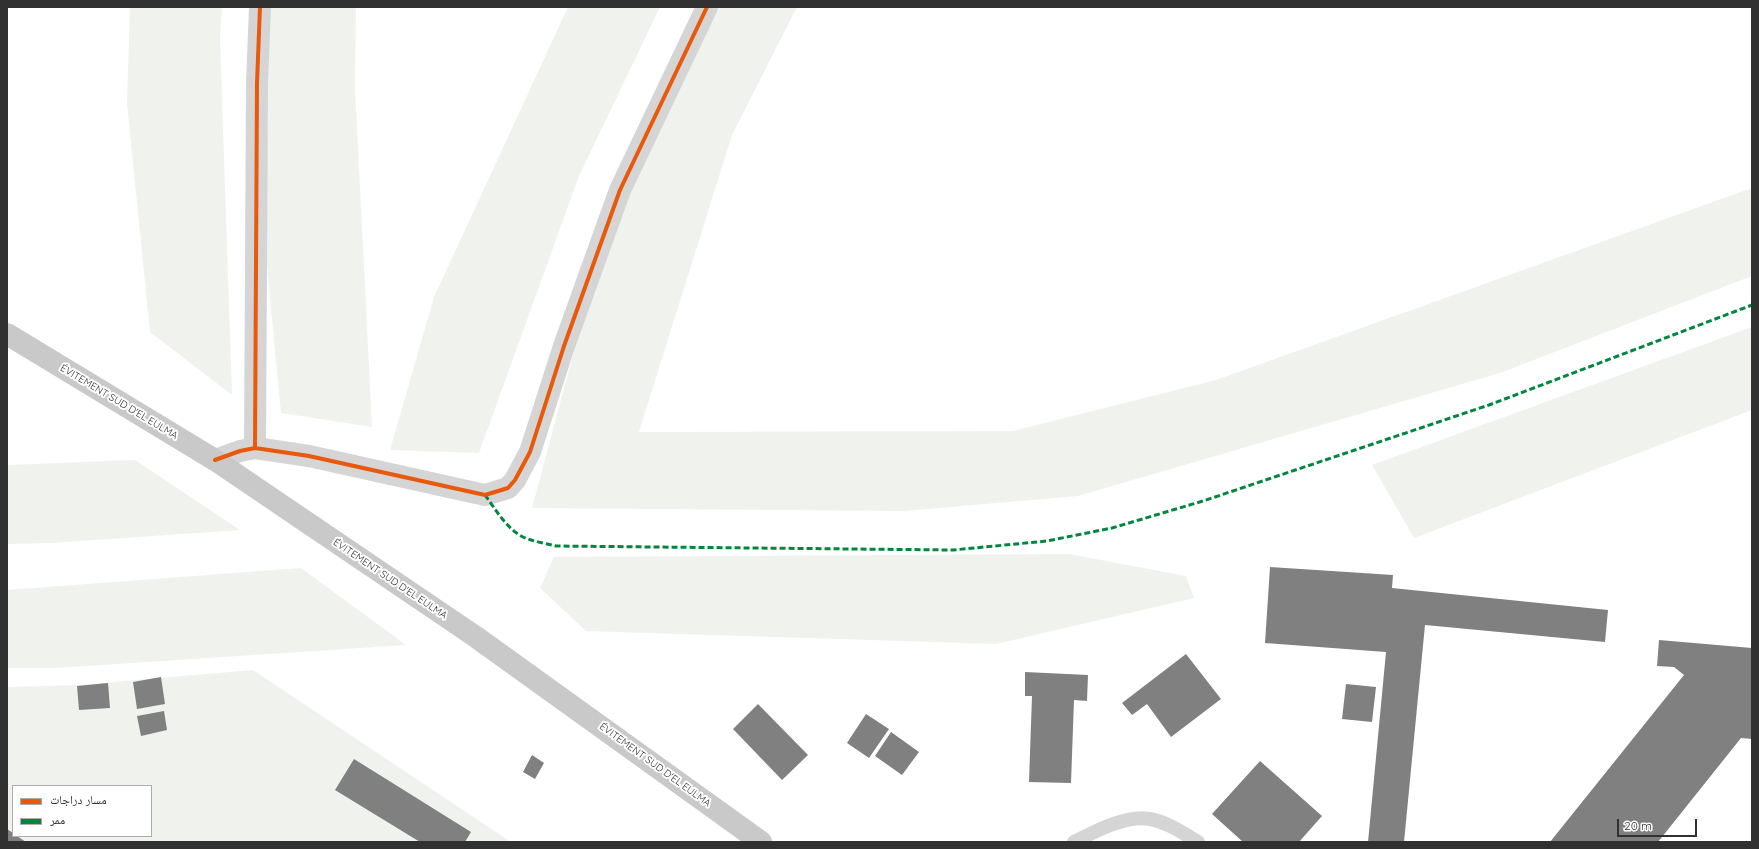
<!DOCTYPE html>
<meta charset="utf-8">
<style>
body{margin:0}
#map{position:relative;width:1759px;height:849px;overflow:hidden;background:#fff;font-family:Quicksand,"Noto Naskh Arabic",sans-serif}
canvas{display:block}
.frame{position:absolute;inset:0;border:8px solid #313131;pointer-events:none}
.legend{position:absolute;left:12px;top:785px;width:140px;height:52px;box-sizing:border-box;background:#fff;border:1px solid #adadad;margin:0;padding:5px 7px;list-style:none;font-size:12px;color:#313131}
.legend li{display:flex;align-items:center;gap:8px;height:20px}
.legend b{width:20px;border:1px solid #adadad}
.scale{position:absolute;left:1617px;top:819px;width:80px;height:18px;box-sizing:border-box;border:2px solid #313131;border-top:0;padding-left:5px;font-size:12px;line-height:14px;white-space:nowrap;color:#313131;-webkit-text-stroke:3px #fff;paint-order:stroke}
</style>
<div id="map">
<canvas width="1759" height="849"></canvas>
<div class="frame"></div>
<ul class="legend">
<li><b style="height:5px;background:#e8590c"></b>مسار دراجات</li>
<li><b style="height:5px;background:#00873e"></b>ممر</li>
</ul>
<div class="scale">20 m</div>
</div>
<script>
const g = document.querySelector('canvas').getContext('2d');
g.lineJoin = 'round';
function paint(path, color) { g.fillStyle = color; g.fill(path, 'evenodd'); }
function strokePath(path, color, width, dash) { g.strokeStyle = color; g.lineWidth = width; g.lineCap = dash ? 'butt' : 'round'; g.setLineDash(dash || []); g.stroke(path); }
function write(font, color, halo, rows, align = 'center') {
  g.font = font + ' Quicksand,sans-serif'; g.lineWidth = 4; g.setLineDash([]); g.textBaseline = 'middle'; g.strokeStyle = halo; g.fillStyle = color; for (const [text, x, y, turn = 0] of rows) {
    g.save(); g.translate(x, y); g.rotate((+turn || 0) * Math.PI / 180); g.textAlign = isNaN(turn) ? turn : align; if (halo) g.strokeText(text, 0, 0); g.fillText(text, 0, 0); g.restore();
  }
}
paint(new Path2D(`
 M130 7H222L220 38 232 395 150 332 127 103Z
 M261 7H356L355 88 372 427 281 413 254 131Z
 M568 7H660L579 176 479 453 390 450 434 297Z
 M707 7H797L732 135 639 432 1013 431 1216 380 1752 188V276L1500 373 1078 496 904 511 532 508 594 276Z
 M1752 327V410L1414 538 1372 465Z
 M135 460 240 530 51 543 7 544V465Z
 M1069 554 1186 576 1194 598 996 644 586 631 540 588 554 557Z
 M301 568 406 645 56 668H7V590Z
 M253 670 511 842H7V687L78 685ZM13 786H151V836H13Z`), '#f0f3ed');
paint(new Path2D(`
 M1270 567 1393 575 1392 588 1608 610 1605 642 1425 625 1404 842H1368L1386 652 1265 643Z
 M1659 640 1752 648V739L1741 738 1658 842H1550L1684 675 1674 667 1657 666Z
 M1186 654 1221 699 1171 737 1147 704 1132 715 1122 703Z
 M1025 672 1088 675 1087 701 1074 700 1071 783 1029 782 1032 696H1025Z
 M161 677 165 704 137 709 133 682Z
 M108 683 110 708 79 710 77 686Z
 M1346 684 1376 687 1372 722 1342 719Z
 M758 704 808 755 782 780 733 729Z
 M164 711 167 730 141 736 137 716Z
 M866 714 889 729 869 758 847 743Z
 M891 732 919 752 902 775 875 756Z
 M532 755 544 763 535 779 523 772Z
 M354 759 471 832 465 842H420L335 790Z
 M1260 761 1322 816 1299 842H1243L1212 814Z
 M7 829 13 833V836H17L26 842H7Z`), '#808080');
strokePath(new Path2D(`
 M1074 842C1094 832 1127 814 1150 819 1167 822 1183 833 1198 842`), '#d5d5d5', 14);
strokePath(new Path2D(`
 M255 448 257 83 260 7`), '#d5d5d5', 22);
strokePath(new Path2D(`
 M215 460 240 451 255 448 309 456 485 495 508 488 515 480 530 452 564 346 620 190 707 7`), '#d5d5d5', 22);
strokePath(new Path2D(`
 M7 334 215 460 476 637 761 842`), '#c9c9c9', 22);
strokePath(new Path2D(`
 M485 495C496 510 509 533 528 539 537 542 547 544 556 546L953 550 1047 541 1112 528 1203 501 1489 405 1752 305`), '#00873e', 3, [6, 3]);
strokePath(new Path2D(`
 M255 448 257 83 260 7
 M215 460 240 451 255 448 309 456 485 495 508 488 515 480 530 452 564 346 620 190 707 7`), '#e8590c', 4);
write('10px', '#313131', '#fff', [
 ["ÉVITEMENT SUD D'EL EULMA",119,402,31],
 ["ÉVITEMENT SUD D'EL EULMA",390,579,34],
 ["ÉVITEMENT SUD D'EL EULMA",655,765,36]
]);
</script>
